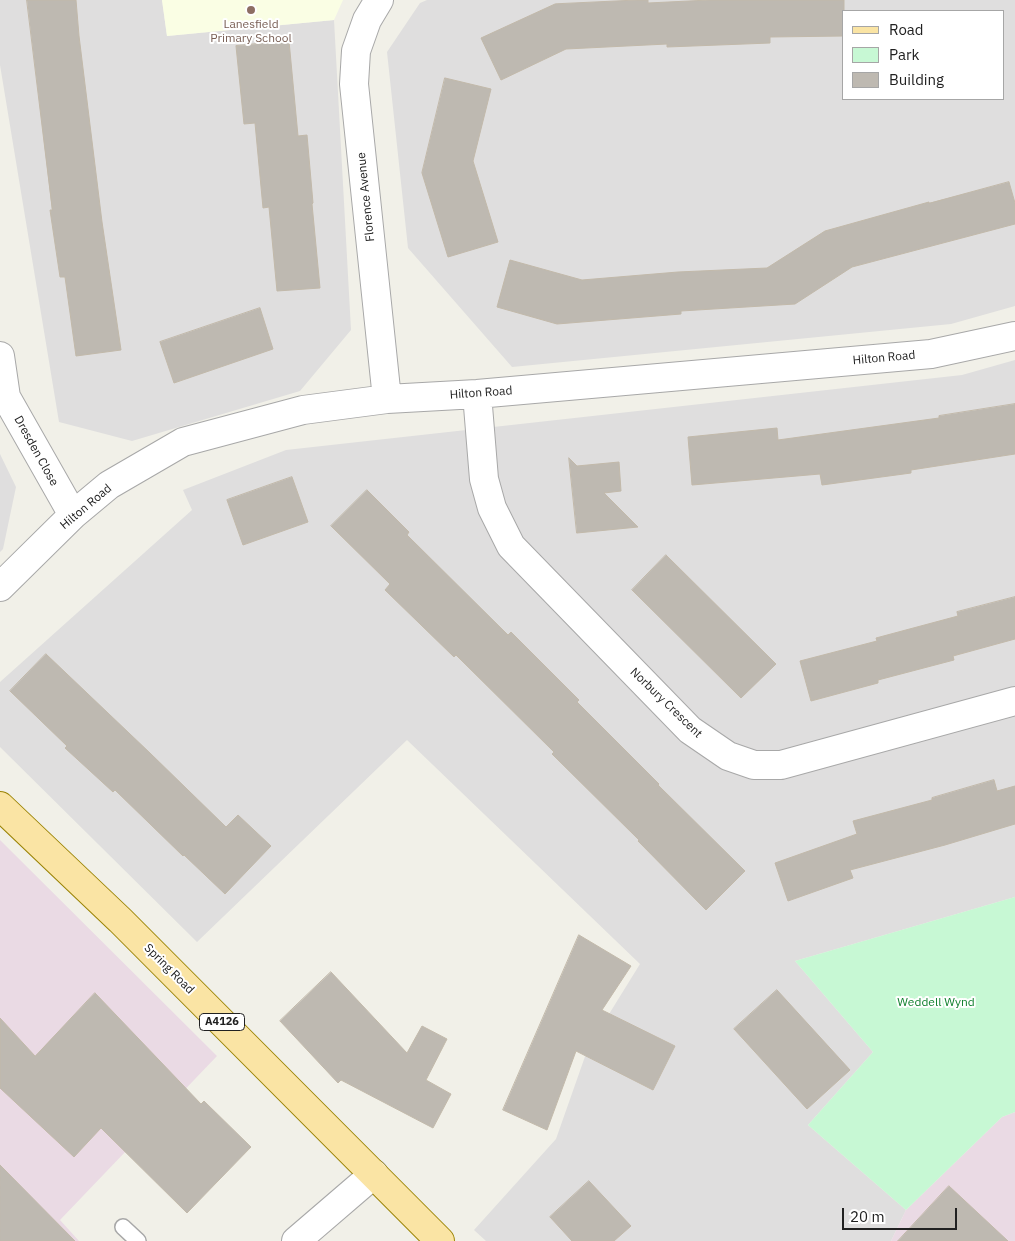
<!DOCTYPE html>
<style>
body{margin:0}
#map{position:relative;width:1015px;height:1241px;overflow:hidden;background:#f1f0e8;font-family:"IBM Plex Sans",sans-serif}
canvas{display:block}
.legend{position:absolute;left:842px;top:10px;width:162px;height:90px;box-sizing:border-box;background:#fff;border:1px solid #a6a6a6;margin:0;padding:6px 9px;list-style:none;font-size:15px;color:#212121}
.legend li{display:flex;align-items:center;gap:10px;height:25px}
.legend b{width:25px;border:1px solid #a6a6a6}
.scale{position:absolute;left:842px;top:1208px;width:115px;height:22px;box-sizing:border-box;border:2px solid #212121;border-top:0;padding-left:6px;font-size:15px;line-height:18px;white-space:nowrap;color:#212121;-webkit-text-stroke:4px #fff;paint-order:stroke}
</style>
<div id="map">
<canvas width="1015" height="1241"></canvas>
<ul class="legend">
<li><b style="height:6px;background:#fae4a4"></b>Road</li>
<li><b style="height:14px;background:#c7f8d4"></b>Park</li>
<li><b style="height:14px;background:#beb9b1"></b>Building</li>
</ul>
<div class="scale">20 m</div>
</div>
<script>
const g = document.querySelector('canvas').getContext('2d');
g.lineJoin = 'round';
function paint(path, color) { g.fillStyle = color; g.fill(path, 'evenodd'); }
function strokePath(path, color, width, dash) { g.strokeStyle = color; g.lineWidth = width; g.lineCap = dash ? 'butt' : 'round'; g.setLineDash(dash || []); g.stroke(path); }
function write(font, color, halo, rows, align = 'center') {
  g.font = font + ' "IBM Plex Sans",sans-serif'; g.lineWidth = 4; g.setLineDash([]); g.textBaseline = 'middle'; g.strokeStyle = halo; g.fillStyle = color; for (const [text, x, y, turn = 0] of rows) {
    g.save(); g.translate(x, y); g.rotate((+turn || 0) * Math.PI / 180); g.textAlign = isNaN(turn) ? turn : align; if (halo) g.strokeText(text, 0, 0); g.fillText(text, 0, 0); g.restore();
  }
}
paint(new Path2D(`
 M0 0H162L167 36 334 20 351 330 300 391 132 441 59 422 0 65Z
 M427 0H1015V306L951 324 512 367 408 248 387 52 420 3ZM844 11H1004V99H844Z
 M1015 360V897L795 961 873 1052 808 1125 906 1210 891 1241H486L474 1230 556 1139 588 1048 640 964 407 740 197 942 0 747V682L192 510 183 490 286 450 962 375Z
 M0 454 16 487 3 549 0 552Z`), '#dfdede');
paint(new Path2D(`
 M0 840 217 1056 60 1220 79 1241H0Z
 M1015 1112V1241H891L906 1210 1002 1117Z`), '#eadae4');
paint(new Path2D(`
 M162 0H343L334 20 167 36Z`), '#fafee4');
paint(new Path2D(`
 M1015 897V1112L1002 1117 906 1210 808 1125 873 1052 795 961Z`), '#c7f8d4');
const building = new Path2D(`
 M27 0H76L79 36 102 222 121 350 76 356 65 277H60L50 210H52Z
 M637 0H648V3L709 0H844V36L770 37V43L667 47V44L566 49 501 80 481 38 555 4Z
 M289 41 298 136 307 135 313 203 312 204 320 288 277 291 269 207 263 208 255 123 244 124 236 46Z
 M445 78 491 89 473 161 498 242 448 257 422 173Z
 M1009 182 1015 203V224L852 267 795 304 681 311V314L557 324 497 307 510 260 582 280 678 272 767 268 825 231 929 202V203Z
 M260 308 273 349 174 383 160 342Z
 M1015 404V454L911 470V473L822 485 820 474 692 485 688 437 777 428 778 440 939 418V416Z
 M569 458 577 466 619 462 621 491 604 493 638 527 577 533Z
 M292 477 308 522 243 545 227 500Z
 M367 490 409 532 407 535 508 635 511 632 579 700 577 702 659 784 658 785 745 871 706 910 638 841 639 840 552 754 554 752 456 655 454 657 385 590 390 584 331 526Z
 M666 555 776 664 741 698 632 590Z
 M1015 597V639L953 656 954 660 878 680V683L811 701 800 661 877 641 876 638 958 616 957 612Z
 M46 654 150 753 226 827 238 815 271 846 225 894 184 855 183 856 115 790 113 792 65 748 67 746 10 691Z
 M994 780 997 791 1015 786V824L945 845 850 870 853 878 788 901 775 863 857 834 853 821 932 800V798Z
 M579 935 631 966 602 1010 675 1046 653 1090 576 1051 547 1130 503 1110Z
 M331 972 407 1053 422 1026 447 1039 426 1080 451 1094 433 1128 341 1080 338 1083 280 1021Z
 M777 990 850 1070 807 1109 734 1029Z
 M95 993 201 1104 204 1101 251 1147 187 1213 101 1128 74 1157 0 1088V1018L35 1056Z
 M0 1165 75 1241H0Z
 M589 1181 631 1226 614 1241H572L550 1217Z
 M949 1186 1008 1241H898Z`);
paint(building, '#beb9b1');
strokePath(building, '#c2b9aa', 1);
const lane = new Path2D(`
 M123 1227 138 1241`);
const street = new Path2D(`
 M379 0 367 20 356 51 354 84 387 399
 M0 356 6 397 73 515
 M477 394 484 479 492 508 511 546 690 730 728 756 754 765H781L1015 701
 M0 587 73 515 109 485 183 442 303 410 387 399 477 394 931 354 1015 336
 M296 1241 374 1174`);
const primary = new Path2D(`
 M0 806 120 920 440 1241`);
strokePath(lane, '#a8a8a8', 18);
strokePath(street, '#a8a8a8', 30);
strokePath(primary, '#9a8304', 30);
strokePath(lane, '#fff', 15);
strokePath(street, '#fff', 28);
strokePath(primary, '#fae4a4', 28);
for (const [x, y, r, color] of [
 [251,10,5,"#8d6e63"]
]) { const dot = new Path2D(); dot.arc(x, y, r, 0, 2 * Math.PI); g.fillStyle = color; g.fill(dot); strokePath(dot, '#fff', 2); }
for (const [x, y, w] of [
 [222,1022,45]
]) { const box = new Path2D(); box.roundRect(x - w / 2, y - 8.5, w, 17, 4); g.fillStyle = '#fff'; g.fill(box); strokePath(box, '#212121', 1); }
write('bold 11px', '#212121', null, [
 ["A4126",222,1022]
]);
write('12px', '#785e54', '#fff', [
 ["Lanesfield",251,25],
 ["Primary School",251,39]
]);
write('12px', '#212121', '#fff', [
 ["Florence Avenue",366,197,-96],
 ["Hilton Road",884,358,-5],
 ["Hilton Road",481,393,-4],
 ["Dresden Close",36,451,61],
 ["Hilton Road",86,507,-40],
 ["Norbury Crescent",666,703,44],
 ["Spring Road",169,969,45]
]);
write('12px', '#0f7f2c', '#fff', [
 ["Weddell Wynd",936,1003]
]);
</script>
